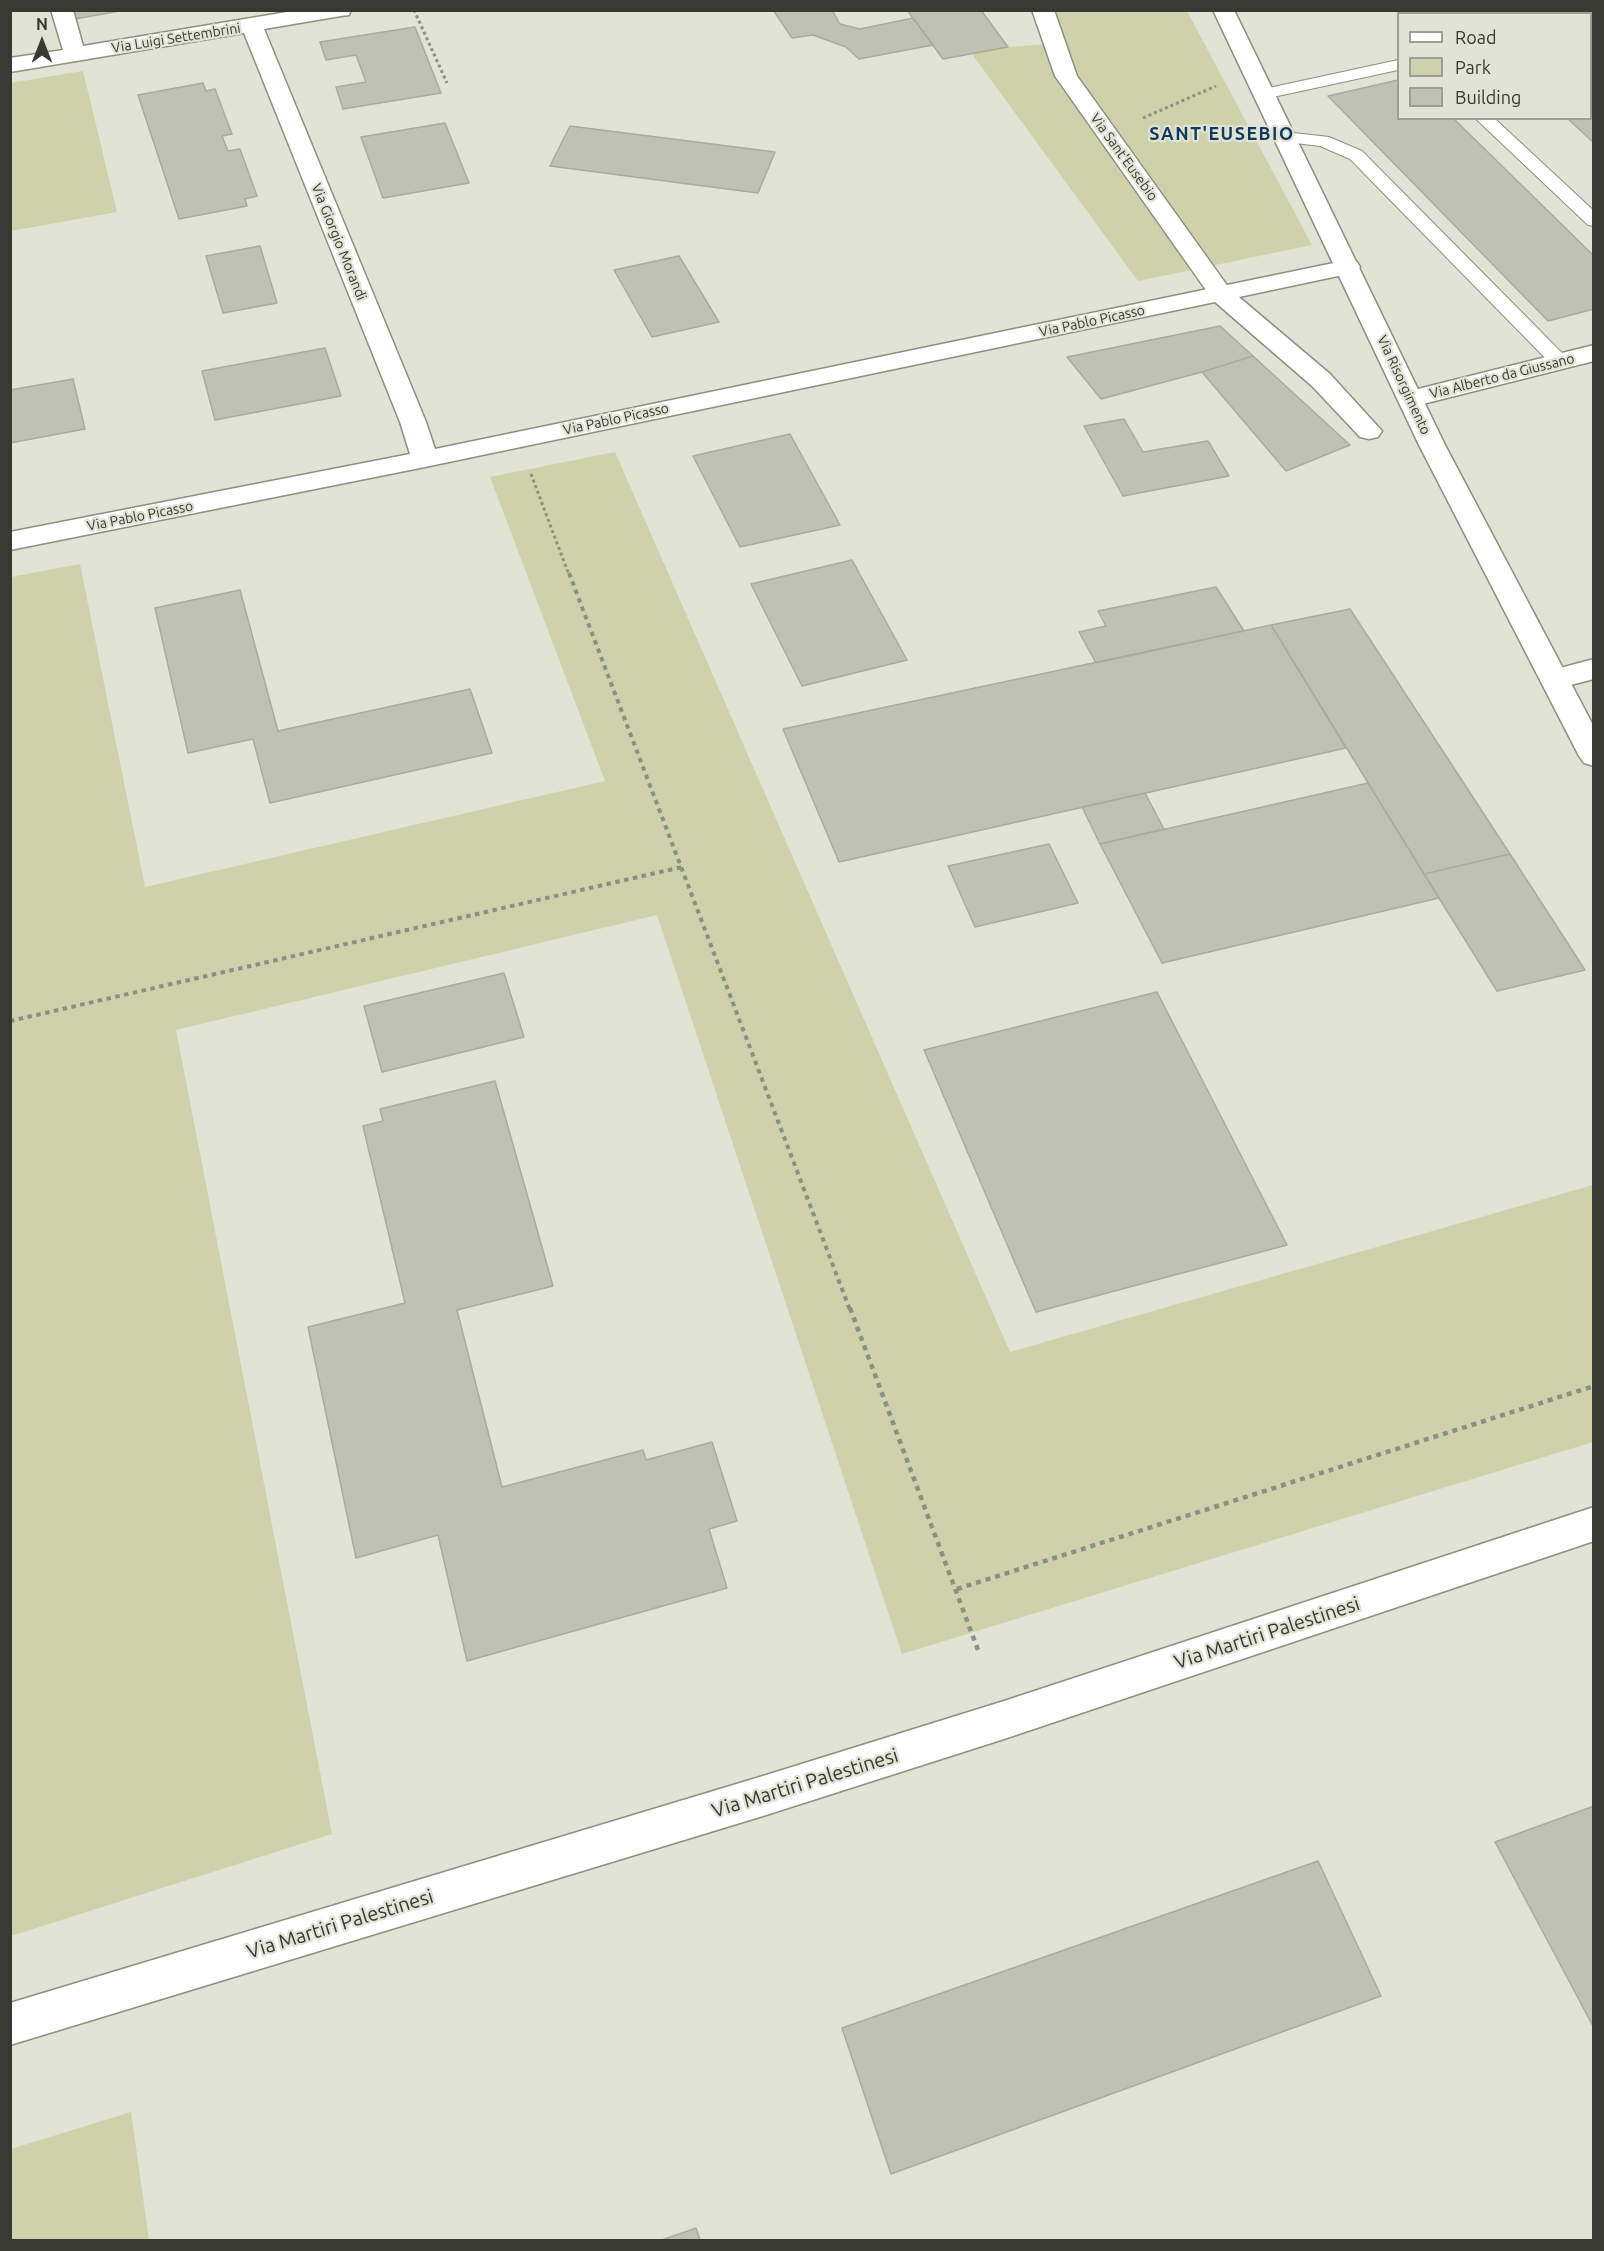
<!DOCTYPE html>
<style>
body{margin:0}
#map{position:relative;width:1604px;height:2251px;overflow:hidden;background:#e1e3d4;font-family:Ubuntu,sans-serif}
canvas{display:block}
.frame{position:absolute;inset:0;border:12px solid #383933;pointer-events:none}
.legend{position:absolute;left:1397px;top:12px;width:195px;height:108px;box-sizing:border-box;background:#e1e3d4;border:2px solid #9d9f94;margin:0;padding:8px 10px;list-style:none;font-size:18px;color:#383933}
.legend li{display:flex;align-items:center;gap:12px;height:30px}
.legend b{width:30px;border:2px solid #9d9f94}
.north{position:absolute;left:12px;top:12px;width:60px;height:60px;-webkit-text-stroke:4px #e1e3d4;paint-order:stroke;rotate:0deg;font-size:16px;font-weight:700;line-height:24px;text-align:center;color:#383933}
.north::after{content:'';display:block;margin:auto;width:21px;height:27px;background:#383933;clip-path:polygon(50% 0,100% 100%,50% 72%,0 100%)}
</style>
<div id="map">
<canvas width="1604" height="2251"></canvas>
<div class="frame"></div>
<ul class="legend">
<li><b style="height:8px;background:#fff"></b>Road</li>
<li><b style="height:16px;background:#cdd2aa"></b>Park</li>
<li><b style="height:16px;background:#bfc1b3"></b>Building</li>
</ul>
<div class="north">N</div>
</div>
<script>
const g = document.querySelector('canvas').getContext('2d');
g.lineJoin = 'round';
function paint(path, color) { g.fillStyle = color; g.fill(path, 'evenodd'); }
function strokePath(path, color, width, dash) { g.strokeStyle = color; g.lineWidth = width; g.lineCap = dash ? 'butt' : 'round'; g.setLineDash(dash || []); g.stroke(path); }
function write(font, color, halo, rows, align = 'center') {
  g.font = font + ' Ubuntu,sans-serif'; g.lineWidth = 4.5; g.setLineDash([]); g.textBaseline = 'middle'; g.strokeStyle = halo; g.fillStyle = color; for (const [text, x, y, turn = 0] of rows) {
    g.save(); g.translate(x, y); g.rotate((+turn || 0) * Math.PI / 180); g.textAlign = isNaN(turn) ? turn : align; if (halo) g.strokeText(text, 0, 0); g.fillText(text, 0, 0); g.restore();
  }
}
paint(new Path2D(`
 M1052 11H1187L1312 245 1138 281 972 54 1008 47 1063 43Z
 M83 71 117 212 11 231V83Z
 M615 452 1010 1352 1593 1185V1442L902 1654 657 915 176 1030 332 1834 11 1936V577L80 564 145 887 605 781 490 477Z
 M131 2112 149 2240H11V2149Z`), '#cdd2aa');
const building = new Path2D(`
 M73 10H125L75 19Z
 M773 10H832L840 24 860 29 913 18 933 45 859 59 846 47 813 35 792 38Z
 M907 10H981L1008 47 943 59Z
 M1449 10H1516L1519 14H1452Z
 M415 27 441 93 343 109 336 87 366 82 356 55 326 60 320 42Z
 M1590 77 1594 78V143L1567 118H1590Z
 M1398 80V118H1453L1594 256V309L1548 321 1328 96Z
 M203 83 206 91 215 89 232 134 222 136 228 151 240 149 257 196 245 199 247 206 179 219 138 95Z
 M445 123 469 183 383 198 361 137Z
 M570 126 775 152 758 193 550 166Z
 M260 246 277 303 223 313 206 256Z
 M679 256 719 322 652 337 614 270Z
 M1220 326 1253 356 1202 372 1101 399 1067 357Z
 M325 348 341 396 215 420 202 371Z
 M1253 356 1350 445 1286 471 1202 372Z
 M73 379 85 429 10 443V390Z
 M1124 419 1143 452 1208 441 1229 476 1123 496 1084 426Z
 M790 434 840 525 740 547 693 456Z
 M852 560 907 660 802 686 751 584Z
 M1216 587 1244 631 1096 663 1079 632 1106 626 1098 611Z
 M240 590 278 731 470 689 492 753 270 803 253 739 188 753 155 608Z
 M1350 609 1510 854 1424 874 1271 625Z
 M1271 625 1346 748 839 862 783 729Z
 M1368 783 1439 898 1162 963 1100 844Z
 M1145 793 1164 829 1100 844 1082 807Z
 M1049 844 1078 903 975 927 948 866Z
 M1510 854 1585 970 1497 991 1424 874Z
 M504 973 524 1037 382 1072 364 1006Z
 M1157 992 1287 1245 1036 1312 924 1050Z
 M495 1081 553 1286 457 1310 502 1487 643 1450 646 1460 712 1442 737 1521 709 1529 727 1588 467 1661 438 1535 356 1558 308 1327 405 1303 363 1126 383 1121 380 1109Z
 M1594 1806V2028L1495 1842Z
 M1318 1861 1381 1996 891 2174 842 2028Z
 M696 2228 700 2240H662Z`);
paint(building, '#bfc1b3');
strokePath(building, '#a9ab9d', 1.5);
const service = new Path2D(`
 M1398 60V70L1264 99 1258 98 1255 94 1258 90 1264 89Z
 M1475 118H1494L1594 211V226L1588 225Z
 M1285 132 1329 137 1362 151 1567 358 1570 362 1567 366H1553L1350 159 1320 146 1279 141 1276 137 1279 133Z`);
const pedestrian = new Path2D(`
 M1032 10H1054L1077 76 1234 295 1231 300 1222 302 1213 300 1055 76Z`);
const minor = new Path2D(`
 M51 10H73L83 46 299 10H351L349 15 341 16 264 29 426 422 435 449 1348 260 1357 262 1360 267 1357 272 1239 297 1330 374 1382 431 1378 437 1369 439 1360 437 1312 386 1215 302 425 467 10 550V532L410 454 400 422 244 33 10 72V58L63 50Z
 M1594 345V361L1411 407 1402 405 1398 399 1402 393Z
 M1594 659V679L1555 689 1545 686 1541 679 1545 672Z
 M1594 1507V1541L1004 1739 763 1816 10 2045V2003L763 1776 1004 1701Z`);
const tertiary = new Path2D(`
 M1213 10H1234L1445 445 1594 727V766L1584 763 1579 756 1419 445Z`);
strokePath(service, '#8d8f81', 2);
strokePath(pedestrian, '#8d8f81', 3);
strokePath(minor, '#8d8f81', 3);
strokePath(tertiary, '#8d8f81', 3);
strokePath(new Path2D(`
 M414 10 447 83
 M1143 118 1216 86
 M531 474 569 575`), '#8d8f84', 3, [3, 3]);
strokePath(new Path2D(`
 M569 573 850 1310
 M10 1021 682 867`), '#8d8f84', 4, [4.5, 4.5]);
strokePath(new Path2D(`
 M850 1308 978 1650
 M957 1589 1594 1386`), '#8d8f84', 4.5, [5, 5]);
paint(service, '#fff');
paint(pedestrian, '#fff');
paint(minor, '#fff');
paint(tertiary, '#fff');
write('14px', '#383933', '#e1e3d4', [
 ["Via Luigi Settembrini",176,38,-9],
 ["Via Sant'Eusebio",1124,157,54],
 ["Via Giorgio Morandi",339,242,68],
 ["Via Pablo Picasso",1092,321,-12],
 ["Via Alberto da Giussano",1502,376,-14],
 ["Via Risorgimento",1404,385,65],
 ["Via Pablo Picasso",616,419,-12],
 ["Via Pablo Picasso",140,516,-11]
]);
g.letterSpacing = '1.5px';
write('bold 18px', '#0f395e', '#e1e3d4', [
 ["SANT'EUSEBIO",1222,134]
]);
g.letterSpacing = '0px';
write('20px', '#383933', '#e1e3d4', [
 ["Via Martiri Palestinesi",1267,1633,-18],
 ["Via Martiri Palestinesi",805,1783,-17],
 ["Via Martiri Palestinesi",340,1924,-17]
]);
</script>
